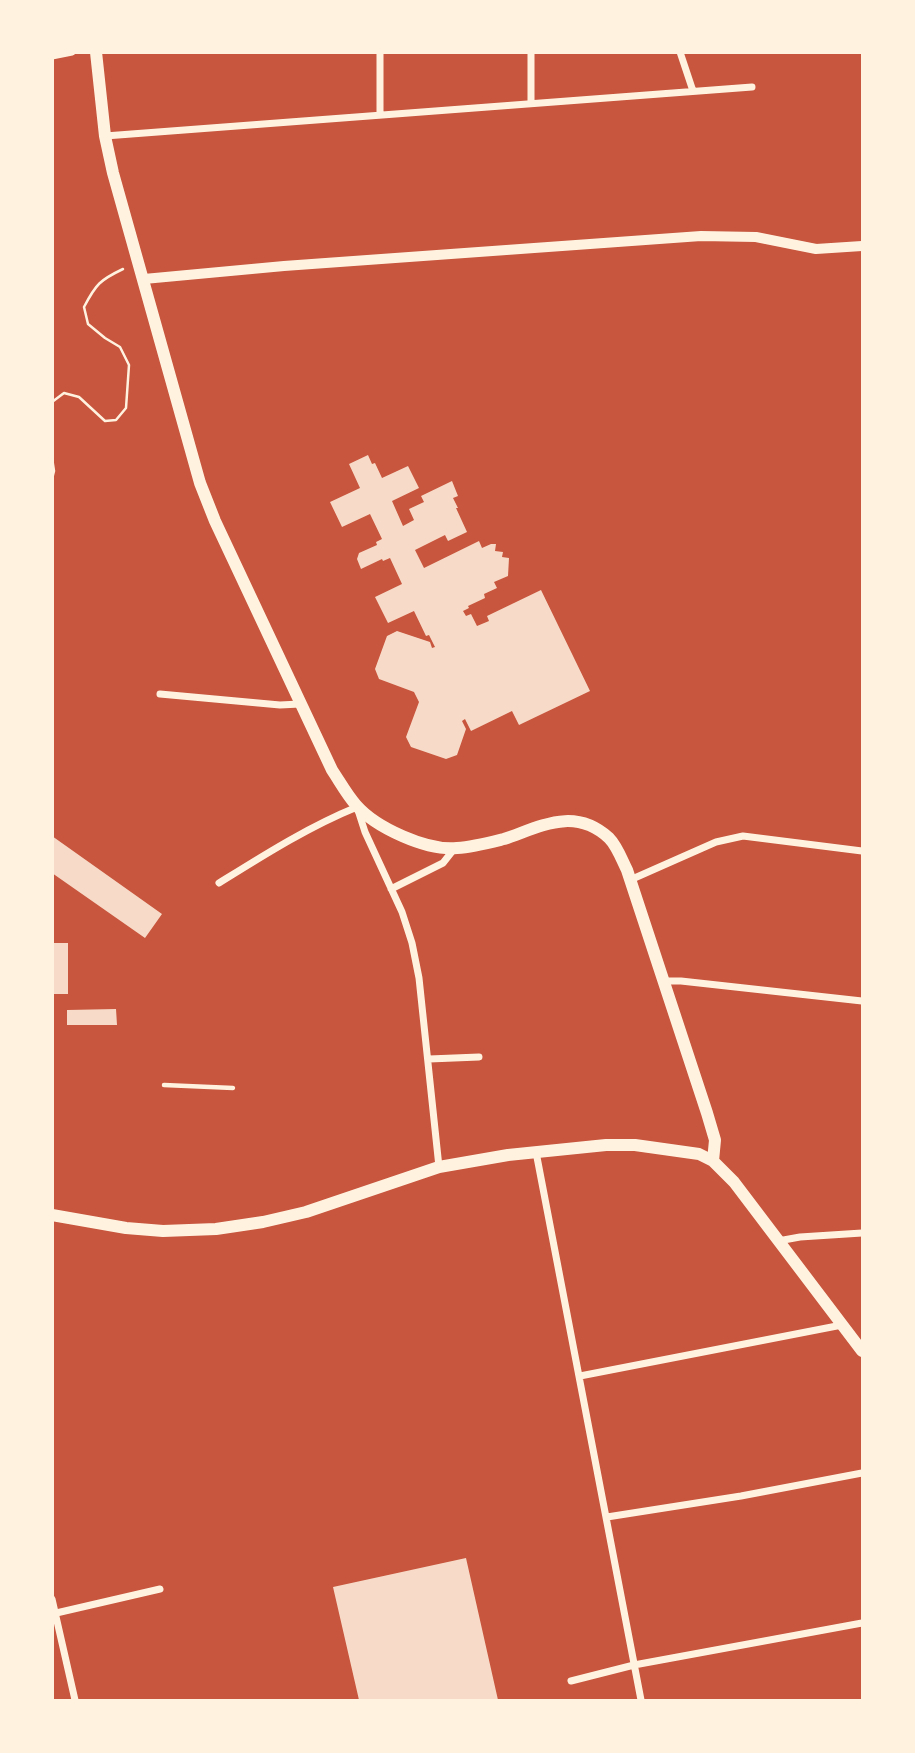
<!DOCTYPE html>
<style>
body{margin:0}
#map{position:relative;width:915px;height:1753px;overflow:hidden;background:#c8553d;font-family:"Source Sans 3",sans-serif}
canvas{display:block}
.frame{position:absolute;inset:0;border:54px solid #fff3e0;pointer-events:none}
</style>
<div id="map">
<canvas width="915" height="1753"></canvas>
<div class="frame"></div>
</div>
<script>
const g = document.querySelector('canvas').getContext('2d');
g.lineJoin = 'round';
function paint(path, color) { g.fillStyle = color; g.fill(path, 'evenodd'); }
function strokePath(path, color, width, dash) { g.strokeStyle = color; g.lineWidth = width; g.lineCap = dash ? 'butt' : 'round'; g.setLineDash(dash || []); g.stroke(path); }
paint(new Path2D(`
 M368 455 372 464 375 463 382 478 408 466 419 488 392 501 403 526 414 520 409 509 424 502 421 496 452 481 458 496 453 498 458 508H456L467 532 448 541 445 535 415 550 424 568 479 541 482 548 491 544H496L495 551 503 552 502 557 509 558 508 576 494 582 497 588 484 594 485 598 468 606 469 608 463 611 466 616 471 614 477 626 489 621 487 616 541 590 590 691 519 725 512 711 471 731 465 719 462 721 466 729 457 755 446 759 411 747 406 737 419 702 414 692 379 679 375 669 387 636 397 631 430 642 432 648 435 647 429 635 426 636 414 611 388 623 375 597 402 584 390 558 383 561 382 559 361 569 357 559 359 553 377 545 376 542 382 539 370 514 342 527 330 502 360 488 349 464Z
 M52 836 162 914 145 938 52 873Z
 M52 943H68V994H52Z
 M116 1009 117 1025H67V1010Z
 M466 1558 498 1700H359L333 1587Z`), '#f7dbc8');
strokePath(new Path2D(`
 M52 402 64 393 79 397 105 421 116 420 126 408 129 365 120 347 105 338 88 324 84 307C96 284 100 280 123 269
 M52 458 54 471 52 479`), '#fff3e0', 2.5);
strokePath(new Path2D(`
 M164 1085 233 1088`), '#fff3e0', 4.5);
strokePath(new Path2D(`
 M680 52 693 91
 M52 56 72 52
 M531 103V52
 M380 115V52
 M105 136 752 87
 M160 694 280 705 300 704
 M630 880 716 842 743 836 862 851
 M219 883C264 855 308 827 357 807L365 832 402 912 412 943 419 978 439 1167
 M391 889 443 863 454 849
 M663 981H681L862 1001
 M429 1059 479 1057
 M536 1152 641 1700
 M778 1241 800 1237 862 1233
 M580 1376 842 1325
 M607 1517 741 1496 862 1473
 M52 1599 75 1700
 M52 1614 160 1589
 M571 1681 634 1665 862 1623`), '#fff3e0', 7);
strokePath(new Path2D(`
 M144 279 284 266 701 236 756 237 816 249 862 246`), '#fff3e0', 10);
strokePath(new Path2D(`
 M96 52 105 136 113 173 200 483 215 521 332 770C340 782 347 795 356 805 376 828 427 851 457 848 473 847 488 843 504 839 540 827 574 806 609 838 617 846 622 860 627 870L707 1113 715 1140 713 1161
 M52 1215 126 1228 163 1231 216 1229 263 1222 306 1212 439 1167 508 1155 606 1145H635L699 1154 713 1161 734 1182 862 1351`), '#fff3e0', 12);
</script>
